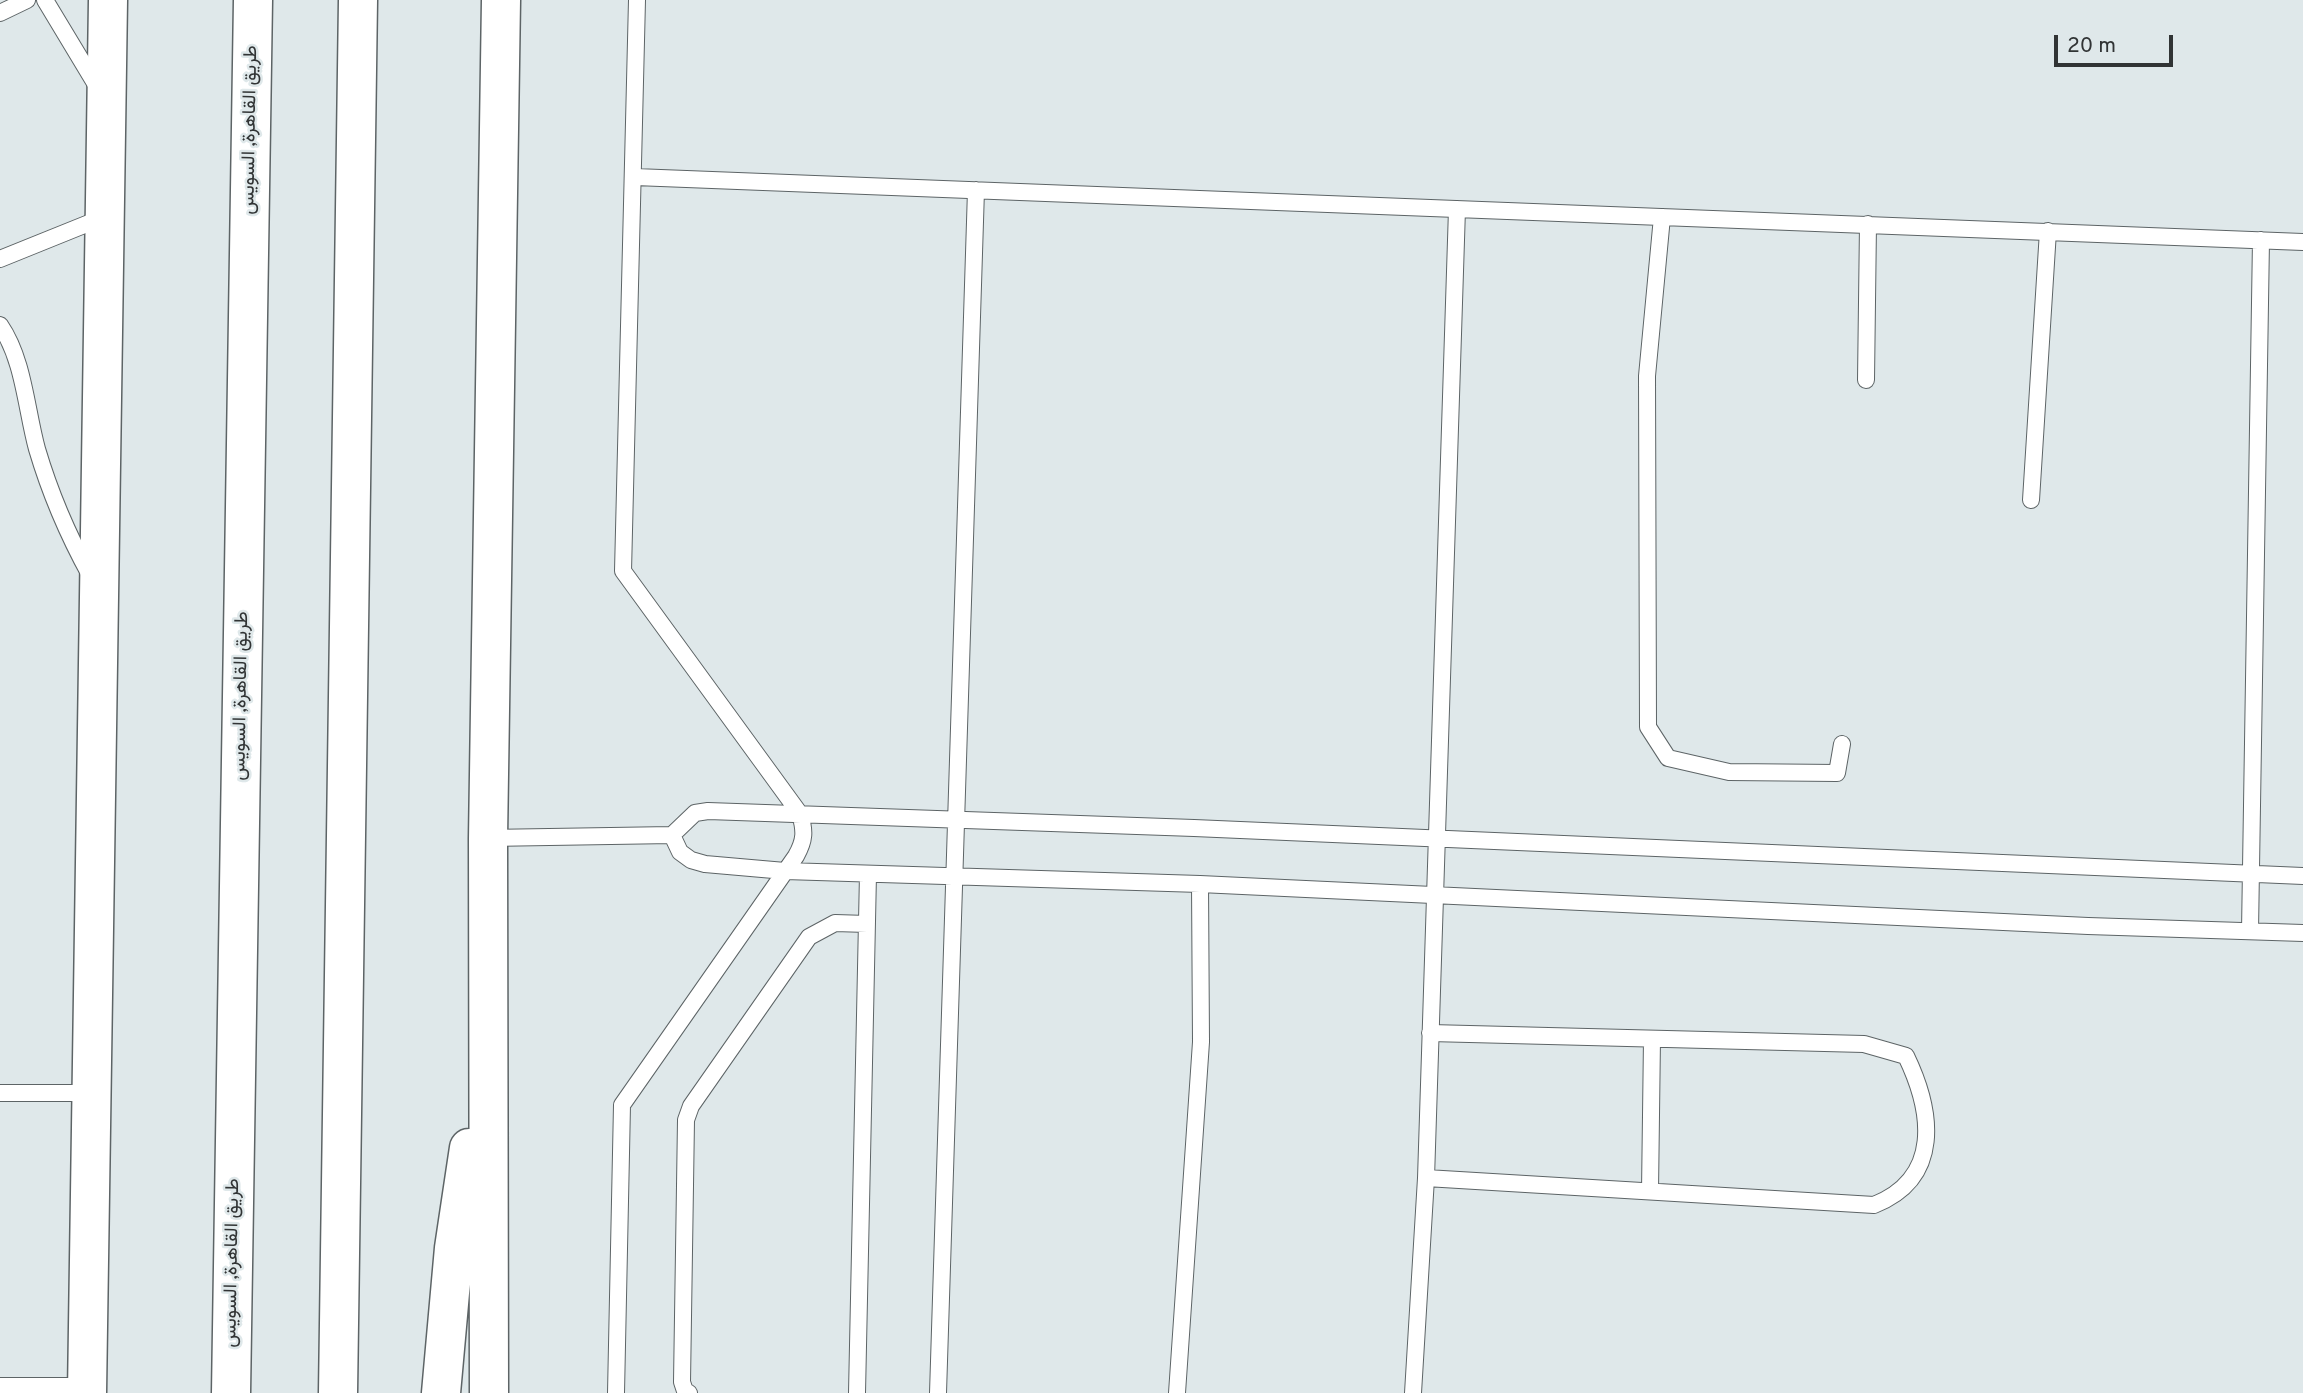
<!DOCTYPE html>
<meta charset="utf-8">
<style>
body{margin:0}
#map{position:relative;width:2303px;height:1393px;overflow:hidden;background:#dfe8ea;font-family:Overpass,sans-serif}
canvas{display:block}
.scale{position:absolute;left:2054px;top:35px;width:119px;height:32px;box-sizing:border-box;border:4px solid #313435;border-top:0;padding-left:9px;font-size:21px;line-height:24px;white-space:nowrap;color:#313435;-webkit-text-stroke:5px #dfe8ea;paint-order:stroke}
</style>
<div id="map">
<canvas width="2303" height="1393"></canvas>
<div class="scale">20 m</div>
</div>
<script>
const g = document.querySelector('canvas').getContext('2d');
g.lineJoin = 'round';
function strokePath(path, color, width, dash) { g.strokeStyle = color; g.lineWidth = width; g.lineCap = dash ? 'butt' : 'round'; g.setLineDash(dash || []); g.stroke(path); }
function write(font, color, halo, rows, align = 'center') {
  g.font = font + ' Overpass,Vazirmatn,sans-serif'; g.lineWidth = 5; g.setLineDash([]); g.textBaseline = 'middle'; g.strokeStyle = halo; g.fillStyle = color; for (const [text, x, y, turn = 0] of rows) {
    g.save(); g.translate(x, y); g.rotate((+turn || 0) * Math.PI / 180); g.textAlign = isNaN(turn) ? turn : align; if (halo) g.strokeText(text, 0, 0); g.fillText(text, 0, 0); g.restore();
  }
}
const service = new Path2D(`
 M45 0 98 88
 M0 13 27 0
 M635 177 2303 242
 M1662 217 1647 376 1648 727 1668 758 1729 772 1837 773 1842 744
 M0 259 104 217
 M0 325C24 360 26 409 37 449 50 493 68 535 90 575
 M1866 380 1868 224
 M2031 500 2048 231
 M672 835 680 852 691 860 705 864 785 871 1200 884 2088 926 2303 933
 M672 835 695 813 708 811 1194 828 2303 876
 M488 838 672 835
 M2250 931 2261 240
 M0 1093H92
 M1426 1178 1874 1205C1942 1178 1933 1112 1906 1056L1864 1044 1430 1033
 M1650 1191 1652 1039
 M0 1386H87
 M616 1393 622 1105 796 856C805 840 805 831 800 814L623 571 637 0
 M689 1393 685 1391 682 1382 686 1120 691 1106 809 937 835 923 867 924
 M857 1393 868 874
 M938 1393 976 190
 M1177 1393 1201 1042 1200 884
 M1413 1393 1426 1178 1457 209`);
const primary = new Path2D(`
 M87 1393 108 0
 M441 1393 454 1248 469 1148
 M489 1393 488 838 501 0`);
const motorway = new Path2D(`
 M231 1393 253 0
 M338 1393 358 0`);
strokePath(service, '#5d6466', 18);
strokePath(primary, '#5d6466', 41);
strokePath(motorway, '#5d6466', 41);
strokePath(service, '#fff', 16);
strokePath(primary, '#fff', 38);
strokePath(motorway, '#fff', 38);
write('19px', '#313435', '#dfe8ea', [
 ["طريق القاهرة, السويس",251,130,-89],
 ["طريق القاهرة, السويس",242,696,-89],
 ["طريق القاهرة, السويس",233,1263,-89]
]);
</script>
